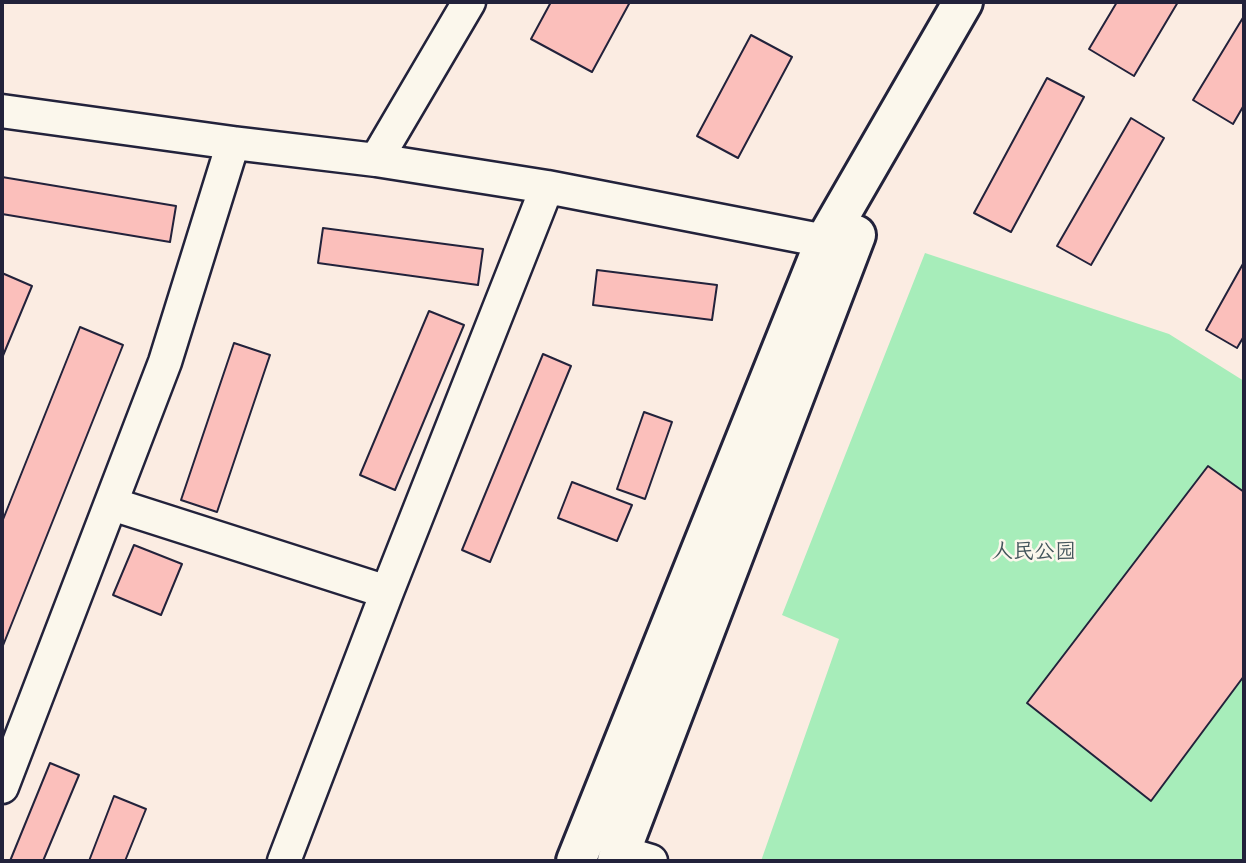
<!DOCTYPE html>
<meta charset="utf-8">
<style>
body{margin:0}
#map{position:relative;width:1246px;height:863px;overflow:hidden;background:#fbece2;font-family:"Gochi Hand",sans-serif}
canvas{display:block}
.frame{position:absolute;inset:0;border:4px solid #22223b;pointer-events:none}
</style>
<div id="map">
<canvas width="1246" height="863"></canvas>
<div class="frame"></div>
</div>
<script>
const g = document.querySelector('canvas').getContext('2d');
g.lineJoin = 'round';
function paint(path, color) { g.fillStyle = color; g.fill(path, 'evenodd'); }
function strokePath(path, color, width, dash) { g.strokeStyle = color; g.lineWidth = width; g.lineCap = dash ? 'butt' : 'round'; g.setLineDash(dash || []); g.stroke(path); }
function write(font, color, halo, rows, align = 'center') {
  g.font = font + ' "Gochi Hand","LXGW WenKai TC",sans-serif'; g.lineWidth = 5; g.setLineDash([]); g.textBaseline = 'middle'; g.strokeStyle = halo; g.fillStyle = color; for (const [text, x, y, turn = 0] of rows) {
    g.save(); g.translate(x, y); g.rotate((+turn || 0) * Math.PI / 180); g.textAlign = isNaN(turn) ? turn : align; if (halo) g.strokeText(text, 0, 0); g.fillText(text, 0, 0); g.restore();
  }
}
paint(new Path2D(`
 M925 253 1169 334 1244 381V861H761L839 639 782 615Z`), '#a7edba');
const building = new Path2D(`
 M551 2H630L592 72 531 39Z
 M1117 2H1178L1134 76 1089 49Z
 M1244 16V105L1233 124 1193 100Z
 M751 35 792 57 738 158 697 136Z
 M1047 78 1084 97 1011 232 974 213Z
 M1131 118 1164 138 1091 265 1057 246Z
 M2 177 176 206 170 242 2 214Z
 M323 228 483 249 478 285 318 263Z
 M1244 262V336L1237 348 1206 330Z
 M597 270 717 285 712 320 593 305Z
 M2 273 32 286 2 358Z
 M429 311 464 325 395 490 360 475Z
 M80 327 123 345 2 648V522Z
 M234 343 270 355 217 512 181 500Z
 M543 354 571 366 490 562 462 550Z
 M644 412 672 422 645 499 617 489Z
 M1208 466 1244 492V676L1151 801 1027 703Z
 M572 482 632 505 617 541 558 518Z
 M134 545 182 564 161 615 113 595Z
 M50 763 79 775 43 861H10Z
 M114 796 146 809 125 861H89Z`);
paint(building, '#fbbfbb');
strokePath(building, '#22223b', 2);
const minor = new Path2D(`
 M2 111 233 143 376 160 547 187 825 241
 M376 160 469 2
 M112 504 387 592
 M2 787 165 362 233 143
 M621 852 651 861
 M284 861 387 592 547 187`);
const major = new Path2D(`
 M576 861 825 241 963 2
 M617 861 856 235`);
strokePath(minor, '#22223b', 37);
strokePath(major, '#22223b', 44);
strokePath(minor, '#fbf7ec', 32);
strokePath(major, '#fbf7ec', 38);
write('21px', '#43555b', '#fbf7ec', [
 ["人民公园",1034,555]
]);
</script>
